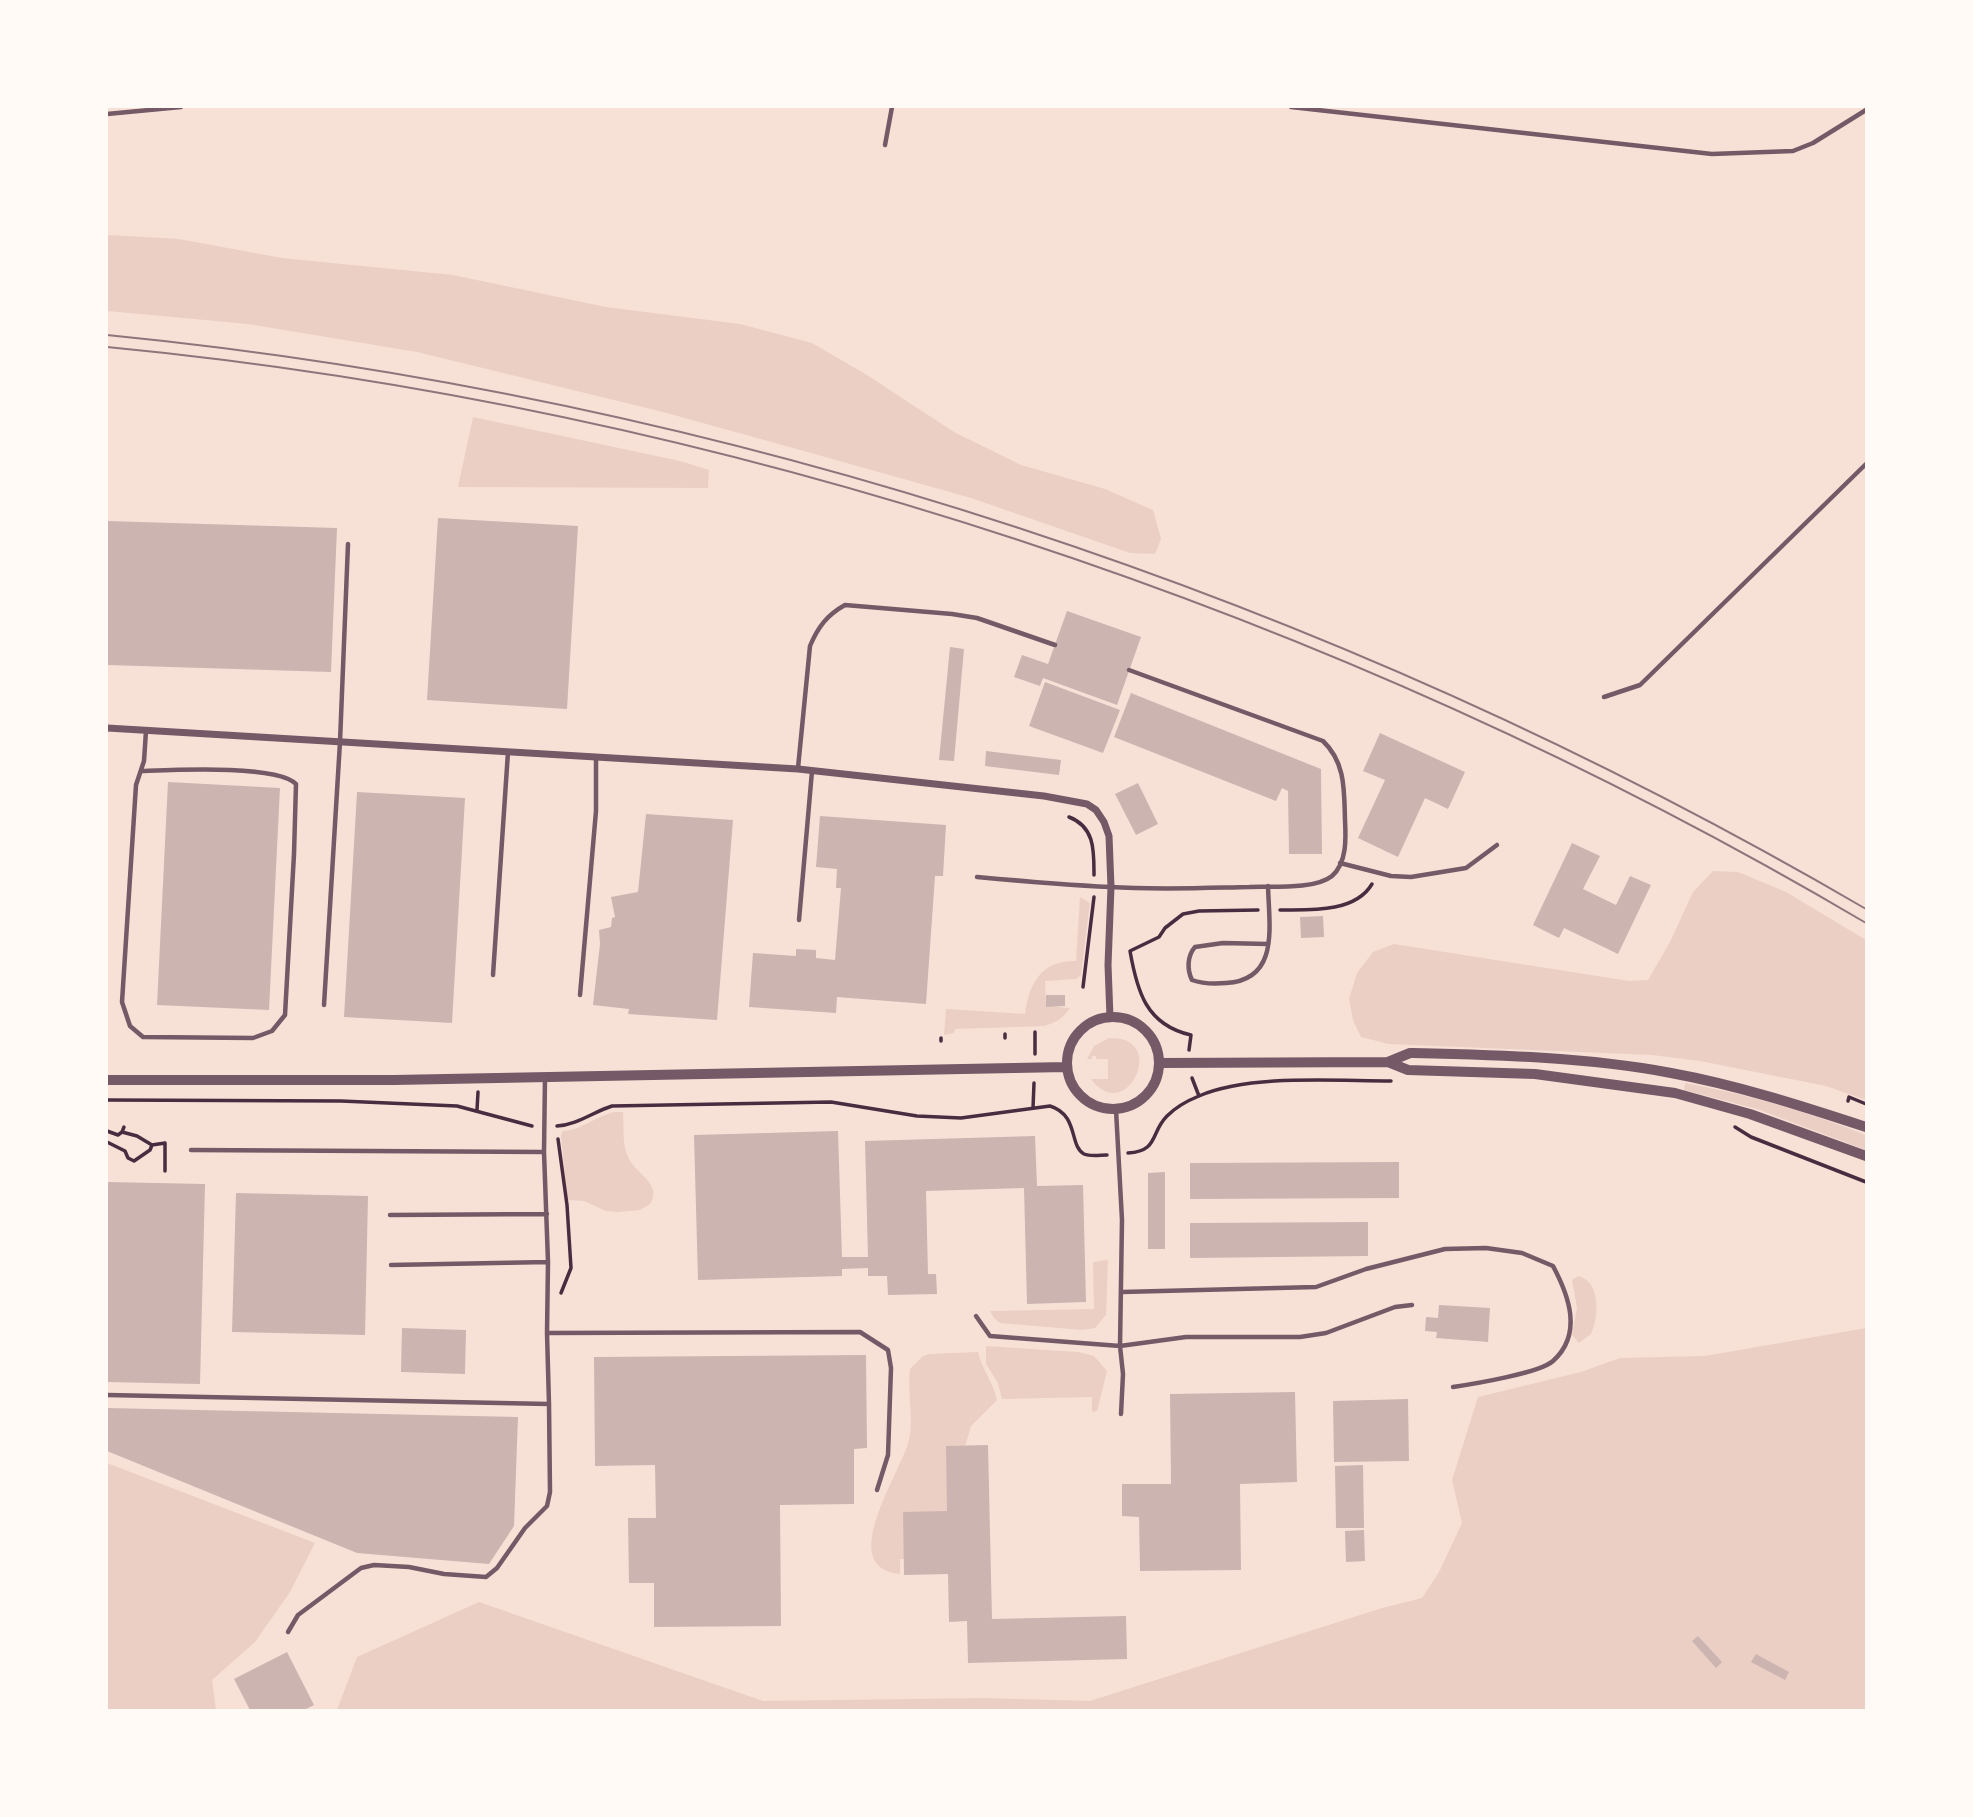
<!DOCTYPE html>
<style>
body{margin:0}
#map{position:relative;width:1973px;height:1817px;overflow:hidden;background:#f7e1d7;font-family:"DM Sans",sans-serif}
canvas{display:block}
.frame{position:absolute;inset:0;border:108px solid #fffaf5;pointer-events:none}
</style>
<div id="map">
<canvas width="1973" height="1817"></canvas>
<div class="frame"></div>
</div>
<script>
const g = document.querySelector('canvas').getContext('2d');
g.lineJoin = 'round';
function paint(path, color) { g.fillStyle = color; g.fill(path, 'evenodd'); }
function strokePath(path, color, width, dash) { g.strokeStyle = color; g.lineWidth = width; g.lineCap = dash ? 'butt' : 'round'; g.setLineDash(dash || []); g.stroke(path); }
paint(new Path2D(`
 M107 235 179 239 282 258 453 275 606 307 740 324 812 343 867 375 954 432 1021 465 1105 489 1153 510 1161 539 1155 554 1130 553 971 498 811 453 663 412 417 352 248 324 107 311Z
 M473 417 680 461 709 470 708 488 458 487Z
 M1713 871 1738 872 1786 892 1866 940V1100L1826 1086 1700 1061 1652 1055 1389 1044 1361 1037 1353 1020 1349 999 1357 973 1373 952 1394 944 1629 981 1648 980 1670 942 1693 892Z
 M1080 897 1090 903 1081 975 1076 979 1045 981 1046 1006 1070 1008C1064 1018 1055 1023 1044 1026L955 1029 954 1033 944 1035 946 1009 1025 1014C1029 982 1043 960 1076 961Z
 M1109 1038C1170 1036 1126 1127 1091 1079H1108V1059H1096V1056H1092V1059H1087L1094 1046Z
 M1685 1083C1747 1094 1808 1112 1866 1135V1150L1757 1109 1684 1090Z
 M614 1112H623C624 1126 622 1144 628 1157 635 1174 663 1183 650 1204L640 1210 618 1212 606 1211 584 1201 567 1200 561 1135 563 1131C582 1130 596 1116 614 1112Z
 M1108 1260 1106 1315 1095 1328 1082 1330 1000 1323 994 1318 990 1311 1094 1309 1093 1262Z
 M1578 1276C1601 1281 1599 1317 1591 1334L1579 1343 1572 1335 1577 1308 1572 1280Z
 M1866 1328V1710H337L357 1657 479 1602 763 1701 985 1698 1090 1701 1382 1608 1422 1598 1439 1572 1462 1523 1452 1480 1478 1397 1581 1372 1620 1358 1705 1356Z
 M986 1346 1078 1352 1094 1356 1107 1371 1097 1411 1092 1412V1397L1002 1399 998 1383 986 1364Z
 M978 1352C982 1369 993 1382 997 1400L971 1426 947 1511 904 1559H900V1574C834 1568 902 1471 909 1440 914 1417 907 1393 910 1369L923 1356 929 1354Z
 M107 1463 315 1543 290 1592 255 1642 212 1680 216 1710H107Z`), '#ebcfc5');
paint(new Path2D(`
 M438 518 578 526 567 709 427 700Z
 M107 521 337 528 331 672 107 665Z
 M1067 611 1141 637 1117 705 1043 678 1040 686 1014 677 1022 655 1048 664Z
 M950 647 964 649 954 761 939 760Z
 M1045 682 1120 710 1103 753 1029 726Z
 M1131 693 1321 769 1322 854H1289L1288 791 1282 788 1276 801 1114 737Z
 M1380 733 1465 772 1448 809 1425 798 1398 857 1358 838 1385 780 1363 771Z
 M986 751 1061 760 1059 775 985 766Z
 M168 782 280 788 269 1010 157 1005Z
 M1138 783 1158 824 1136 835 1115 794Z
 M357 792 465 798 452 1023 344 1017Z
 M646 814 733 820 717 1020 628 1014 629 1009 593 1005 600 944 599 930 611 927 612 918 615 917 611 897 638 892Z
 M820 816 946 825 943 876H935L926 1004 837 997 836 1013 749 1007 753 953 796 956V949L816 950V958L835 960 841 888H836L837 869 816 867Z
 M1572 843 1600 856 1583 889 1616 905 1630 876 1651 885 1618 954 1564 928 1559 938 1533 925Z
 M1323 916 1324 937 1301 938 1300 917Z
 M1046 995H1065V1006L1046 1007Z
 M838 1131 842 1257H868L865 1141 1035 1136 1037 1186 1083 1185 1086 1302 1027 1304 1024 1188 926 1191 928 1274H936L937 1294 888 1295 887 1276H868V1268L842 1269V1276L698 1280 694 1135Z
 M1399 1162V1198L1190 1199V1163Z
 M1165 1172V1249H1148V1173Z
 M107 1182 205 1184 200 1384 107 1382Z
 M236 1193 368 1196 365 1335 232 1332Z
 M1368 1222V1256L1190 1258V1223Z
 M1439 1305 1490 1308 1488 1342 1436 1338 1437 1332 1425 1331 1426 1317 1438 1318Z
 M402 1328 466 1330 465 1374 401 1372Z
 M866 1355 867 1448 854 1449V1504L780 1505 781 1626 654 1627V1583H629L628 1518H656L655 1465 595 1466 594 1357Z
 M1295 1392 1297 1482 1240 1484 1241 1570 1140 1571 1139 1517 1122 1516V1484H1171L1170 1394Z
 M1408 1399 1409 1461 1334 1462 1333 1401Z
 M107 1408 518 1417 514 1526 489 1564 357 1553 107 1451Z
 M988 1445 992 1619 1126 1616 1127 1659 968 1663 967 1621 949 1622 948 1574 904 1575 903 1512 947 1511 946 1446Z
 M1363 1465 1364 1528H1336L1335 1466Z
 M1364 1530 1365 1561 1346 1562 1345 1531Z
 M1698 1636 1722 1662 1716 1668 1692 1641Z
 M287 1652 314 1705 304 1710H250L234 1679Z
 M1756 1654 1789 1672 1785 1680 1751 1662Z`), '#ccb4b1');
strokePath(new Path2D(`
 M1069 817C1095 827 1094 851 1094 875
 M1280 910C1309 910 1355 913 1372 884
 M1083 987 1094 897
 M1005 1034V1038
 M941 1038V1041
 M1189 1050 1191 1035C1146 1025 1137 991 1130 951L1159 937 1165 928 1183 914 1199 911 1258 910
 M1035 1054V1032
 M1192 1078 1199 1096
 M107 1100 341 1101 457 1106 532 1126
 M1848 1101 1849 1097 1866 1104
 M1033 1108 1034 1083
 M477 1110 478 1092
 M557 1126C577 1125 593 1112 612 1106L831 1102 917 1116 961 1118 1050 1106C1079 1115 1069 1146 1084 1154 1091 1157 1100 1155 1107 1155
 M1735 1127 1751 1137 1866 1182
 M107 1131 118 1135 122 1132 124 1127
 M122 1132 137 1136 152 1145 165 1143V1171
 M558 1139 567 1205 571 1268 561 1293
 M107 1142 125 1151 128 1158 134 1161 150 1150 152 1145
 M1128 1153C1159 1151 1150 1133 1167 1116 1175 1108 1189 1100 1199 1096 1251 1074 1334 1081 1391 1081`), '#4a2c40', 3.5);
strokePath(new Path2D(`
 M1291 107 1712 154 1793 151 1813 143 1866 110
 M107 114 181 107
 M885 145 892 107
 M1604 697 1640 685 1866 464
 M798 768 810 646C818 627 827 615 845 605L952 614 977 618 1055 645
 M141 771C170 770 277 764 296 784L294 854 285 1015 272 1031 253 1038 143 1037 130 1026 122 1002 136 785 144 761 146 731
 M1340 863 1391 876 1411 877 1466 868 1497 845
 M977 877C1021 881 1065 885 1110 887 1156 890 1202 888 1249 887 1270 886 1315 890 1332 876 1347 863 1346 838 1345 820 1344 791 1346 763 1323 741L1129 670
 M799 920 812 771
 M1268 944 1223 943 1195 947C1187 956 1187 970 1192 980 1203 984 1214 984 1226 983 1280 980 1269 926 1268 886
 M493 975 508 752
 M580 995 596 811V758
 M324 1005 340 742 348 544
 M545 1077 544 1152 548 1262 547 1333 860 1332 888 1350 891 1368 888 1455 877 1490
 M1116 1110 1122 1220 1120 1346 1186 1337H1300L1326 1333 1395 1307 1412 1305
 M191 1150 544 1152
 M390 1215 547 1214
 M391 1265 548 1262
 M1122 1292 1316 1287 1366 1269 1445 1249 1486 1248 1522 1253 1553 1266C1569 1296 1583 1334 1553 1361 1540 1373 1473 1384 1453 1387
 M976 1316 990 1336 1120 1346 1123 1374 1121 1414
 M107 1395 549 1404 547 1333
 M288 1632 298 1615 361 1568 374 1565 409 1567 444 1574 486 1577 497 1568 525 1528 547 1506 550 1492 549 1404`), '#755966', 4.5);
strokePath(new Path2D(`
 M107 728 798 769 1044 796 1087 804 1096 810 1104 822 1109 836 1111 887 1108 965 1110 1017`), '#755966', 7);
strokePath(new Path2D(`
 M1067 1063a46 46 0 1 1 92 0a46 46 0 1 1-92 0Z
 M1388 1062 1408 1070 1535 1074 1675 1093 1750 1114 1866 1156
 M1159 1063 1388 1062 1410 1053C1495 1055 1587 1057 1671 1073 1737 1085 1802 1106 1866 1127
 M107 1080H394L1066 1067`), '#755966', 10);
strokePath(new Path2D(`
 M107 335C725 396 1330 596 1866 909
 M107 347C720 406 1336 610 1866 923`), '#8f747c', 2);
</script>
